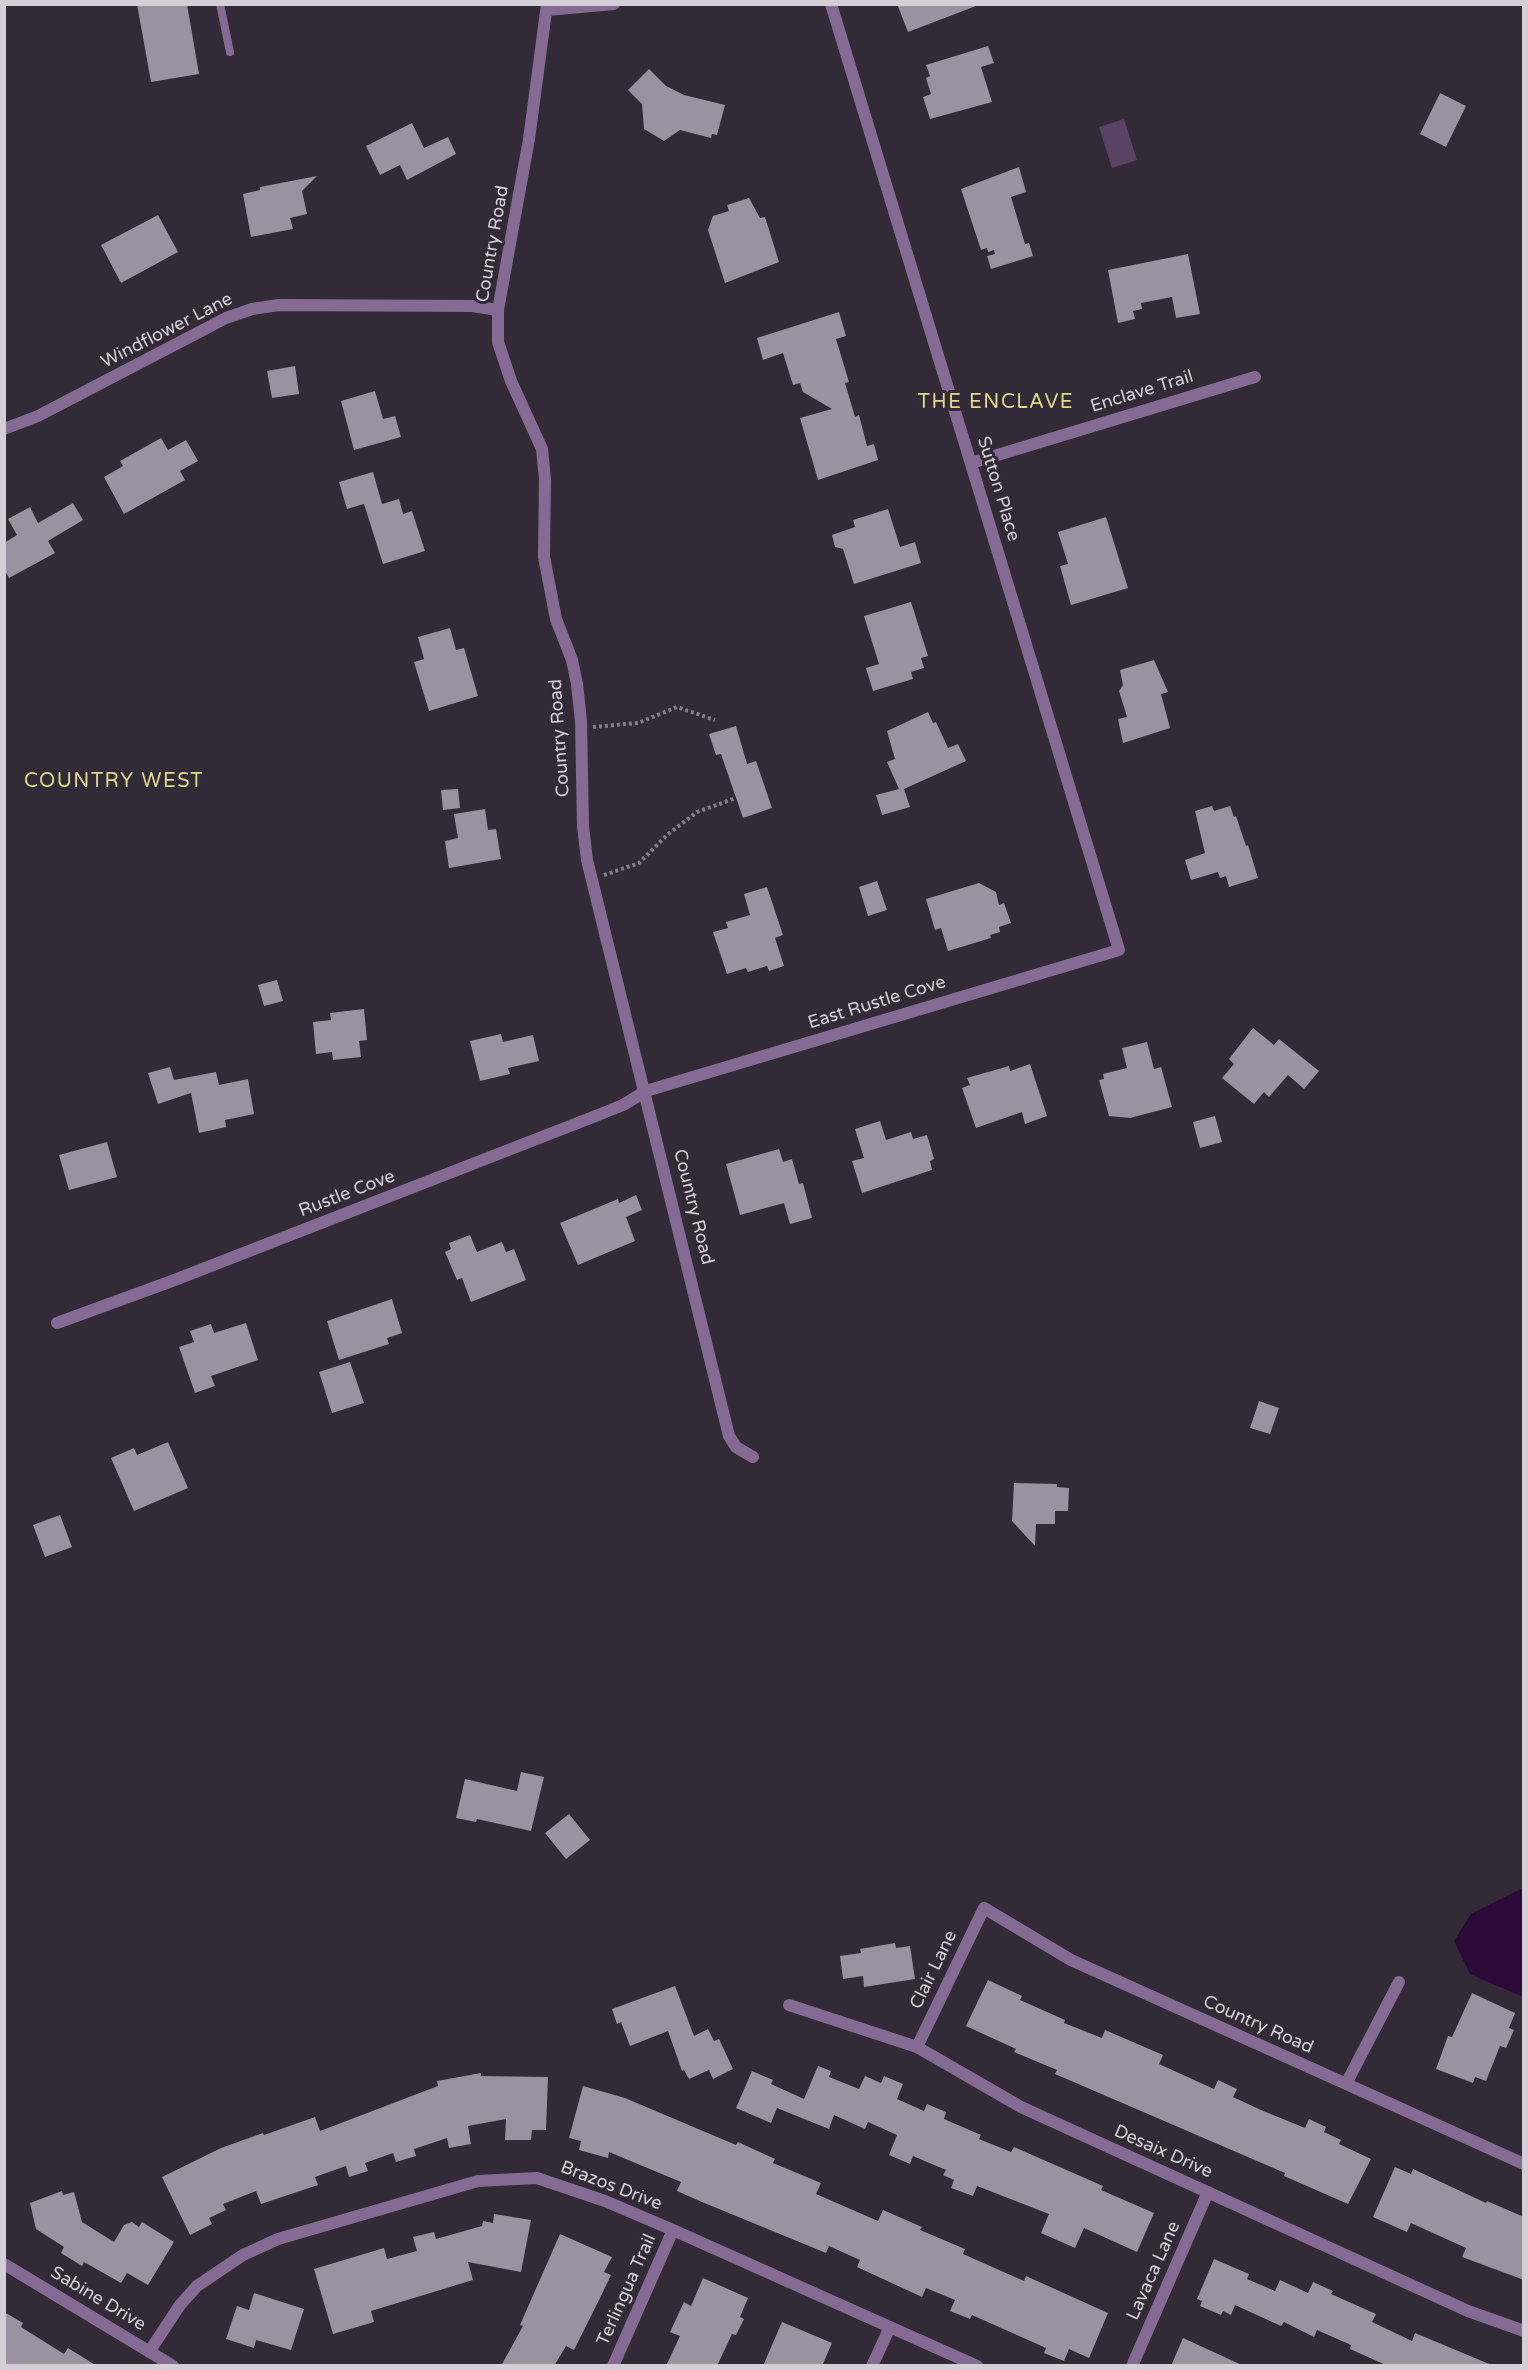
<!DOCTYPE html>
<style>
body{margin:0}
#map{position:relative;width:1528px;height:2370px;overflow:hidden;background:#322a36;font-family:"Varela Round",sans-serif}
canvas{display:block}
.frame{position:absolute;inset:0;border:6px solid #d4cfd7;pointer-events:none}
</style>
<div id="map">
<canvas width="1528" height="2370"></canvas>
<div class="frame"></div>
</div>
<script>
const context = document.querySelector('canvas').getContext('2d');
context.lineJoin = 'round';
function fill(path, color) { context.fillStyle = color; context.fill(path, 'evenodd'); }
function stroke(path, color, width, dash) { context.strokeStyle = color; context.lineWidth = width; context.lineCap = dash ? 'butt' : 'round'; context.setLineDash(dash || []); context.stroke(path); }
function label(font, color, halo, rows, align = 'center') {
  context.font = font + ' "Varela Round",sans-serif'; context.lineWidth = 6; context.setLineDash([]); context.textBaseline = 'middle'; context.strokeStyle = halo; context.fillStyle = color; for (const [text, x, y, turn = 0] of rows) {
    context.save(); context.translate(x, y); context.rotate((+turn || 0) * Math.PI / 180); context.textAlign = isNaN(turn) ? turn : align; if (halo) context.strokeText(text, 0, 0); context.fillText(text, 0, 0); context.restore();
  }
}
const green = new Path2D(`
 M1124,119l13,41 -25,8 -13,-41z`);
const water = new Path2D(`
 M1523,1888v109l-53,-23 -16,-33 17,-27z`);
const building = new Path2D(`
 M137,4h50l12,70 -48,8z
 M897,4h79v2l-68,26z
 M988,46l6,17 -13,4 11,35 -62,17 -7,-22 8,-3 -5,-16 4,-2 -4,-11z
 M649,69l17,17 18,9 41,10 -8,30 -5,-1 -1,4 -31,-8 -16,11 -20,-12 -2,-25 -14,-14z
 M1440,93l26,13 -20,41 -26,-13z
 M412,123l12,25 24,-11 8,17 -49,26 -7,-15 -20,10 -14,-29z
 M1019,167l7,25 -15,5 14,47 4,-1 4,13 -42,13 -4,-13 8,-2 -1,-4 -6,2 -1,-4 -6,2 -20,-61z
 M317,176l-15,15 5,23 -17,4 3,11 -42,8 -8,-43 17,-4v-3z
 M749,198l11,20 5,-1 14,45 -54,21 -17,-53 5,-14 16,-5 -2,-6z
 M158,215l20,37 -57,31 -20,-38z
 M1188,254l12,60 -24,4 -4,-21 -31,6 1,6 -9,2 2,8 -17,4 -10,-53z
 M839,312l7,24 -10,3 13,43 -4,1 10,34 4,-2 8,31 7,-2 4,16 -60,20 -18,-62 32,-9 -29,-17 -3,-9 -7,2 -10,-32 -20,7 -6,-22z
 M295,366l4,28 -27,4 -5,-27z
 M375,391l8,28 12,-3 6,21 -47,13 -13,-49z
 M161,438l7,12 18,-10 12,21 -18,10 5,9 -61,34 -20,-37 19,-11 -3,-5z
 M373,472l9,32 17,-5 4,15 9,-3 13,40 -42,13 -19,-60 -17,5 -8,-27z
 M73,503l10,17 -35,21 7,12 -46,25 -5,-9v-26l13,-8 -9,-16 22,-12 8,16z
 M888,509l12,38 15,-5 6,21 -67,21 -11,-35 -8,-2 -3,-12 23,-8 -2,-7z
 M1106,517l22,71 -57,17 -11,-39 8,-2 -10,-32z
 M911,602l17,54 -7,2 3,10 -13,4 2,7 -40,12 -7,-23 13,-4 -15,-48z
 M450,628l6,22 8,-2 14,48 -49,15 -15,-49 10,-3 -6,-22z
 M1154,660l14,32 -7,2 9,34 -47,15 -5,-24 9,-2 -8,-26 4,-6 -3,-15z
 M928,712l5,11 3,-1 12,26 10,-4 8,17 -62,28 6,18 -28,8 -6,-20 23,-6 -12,-27 8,-3 -8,-28z
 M736,726l11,38 9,-3 16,47 -29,10 -22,-64 -5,1 -7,-21z
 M458,789l2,19 -17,2 -2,-20z
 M1212,806l2,5 16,-5 4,11 2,-1 10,30 2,-1 10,33 -29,9 -3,-11 -6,2 -2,-6 -27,8 -6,-20 20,-7 -10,-42z
 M485,809l3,21 8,-1 5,30 -52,9 -4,-27 13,-3 -4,-24z
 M877,881l10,29 -19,6 -9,-29z
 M979,883l17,9 3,13 5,-2 7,20 -12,4 1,5 -10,3 1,3 -43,13 -7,-23 -6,2 -9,-31z
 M767,887l16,48 -8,3 9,28 -15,5 -2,-5 -19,6 -2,-4 -19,6 -14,-42 15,-4 -2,-6 24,-7 -6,-21z
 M277,980l6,21 -19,5 -6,-21z
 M364,1009l3,31 -8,1 2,16 -28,3 -1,-8 -16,2 -3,-32 18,-2 -1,-7z
 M1253,1028l21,17 5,-6 40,32 -15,18 -16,-14 -19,22 -5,-5 -10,12 -32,-26 12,-14 -5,-5z
 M501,1034l2,8 30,-7 6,26 -31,7 2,6 -30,7 -10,-40z
 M1147,1042l7,27 7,-2 11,40 -42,11 -21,-2 -10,-36 5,-1 -1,-5 24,-6 -5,-20z
 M1030,1064l17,52 -22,8 -3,-12 -46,16 -14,-40 8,-3 -3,-7 42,-12 1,5z
 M170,1067l4,13 42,-8 3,13 29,-6 6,35 -29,6 1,7 -27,6 -8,-40 -33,11 -10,-31z
 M1215,1116l7,26 -22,6 -7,-26z
 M880,1121l6,19 25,-8 2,7 14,-4 7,24 -4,2 2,9 -70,23 -10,-32 12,-3 -9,-29z
 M107,1142l10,35 -48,13 -10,-35z
 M779,1149l4,13 9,-3 7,25 4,-1 9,35 -22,6 -6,-21 -44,12 -14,-51z
 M636,1195l6,15 -16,7 9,24 -57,24 -18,-42 58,-24 1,4z
 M470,1235l7,17 25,-10 4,10 8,-3 12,31 -55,22 -9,-24 -5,2 -12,-28 6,-3 -2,-6z
 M392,1299l10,34 -15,5 2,6 -50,16 -12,-39z
 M246,1323l12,37 -47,16 4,10 -20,7 -16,-46 15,-5 -4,-11 21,-7 3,9z
 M350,1362l14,41 -32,10 -13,-41z
 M1259,1401l20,7 -9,26 -20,-6z
 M168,1442l20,46 -54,23 -23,-53 23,-10 3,7z
 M1014,1483l43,1v3l12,1 -1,23h-13v13h-19l-1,22 -23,-25z
 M60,1515l12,32 -27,10 -12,-32z
 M521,1772l23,5 -13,54 -54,-12 -1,3 -20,-4 9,-39 52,12z
 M569,1814l21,26 -24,19 -21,-26z
 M895,1943l1,5 14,-2 5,33 -51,8 -1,-11 -20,3 -3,-23 21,-3 -1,-4z
 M988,1980l34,16 -2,4 45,20 -1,3 38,15 3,-8 58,25 -4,9 55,25 4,-9 19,9 -4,8 28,13 44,18 4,-9 17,8 -2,5 17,8 -2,4 32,15 -23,45 -64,-28 1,-3 -230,-99 2,-4 -43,-18 2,-3 -50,-23z
 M675,1986l19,50 14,-7 6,12 5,-2 14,30 -20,10 -4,-9 -20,9 -5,-9 -2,1 -14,-40 -38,15 -9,-24 -4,2 -5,-15z
 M1472,1993l43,20 -6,15 5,2 -8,18 -6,-2 -14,35 -11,-4 -2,6 -37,-14 12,-33 4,1z
 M818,2066l13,5 -2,6 30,12 6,-13 16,7 3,-7 19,8 -6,15 27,12 3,-7 19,8 -2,7 37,16 -2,4 32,13 3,-5 89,39 -2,4 53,23 -17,39 -53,-24 -9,20 -34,-15 8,-19 -72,-28 -4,10 -22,-8 3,-8 -11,-5 3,-5 -33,-14 -3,8 -21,-9 8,-20 -29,-13 -3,7 -31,-14 -5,14 -52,-21 -6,15 -35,-15 16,-37 21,9 -2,4 33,15z
 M481,2073v3l67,1 -2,53h-14l-1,10h-26l1,-21 -38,7 3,18 -22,4 -2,-10 -33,11 2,7 -20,6 -3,-9 -28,10 3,8 -19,6 -3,-11 -31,11 3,8 -57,19 -5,-13 -33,13 3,6 -17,8 3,6 -22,11 -28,-58 59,-29 42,-15 1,2 51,-18 5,14 118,-45 -1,-5z
 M583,2086l42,12 111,47 2,-3 37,17 -2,4 48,20 -5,11 62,27 5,-11 39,17 -2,3 45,19 -2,5 61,27 2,-5 82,37 -19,45 -20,-9 -5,12 -20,-8 2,-5 -74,-33 -2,4 -20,-8 5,-11 -29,-12 -4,9 -65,-30 3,-7 -31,-14 -3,7 -124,-51 -25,-11 4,-9 -72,-30 -1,6 -29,-8 2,-9 -12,-3z
 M1395,2167l16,7 2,-5 73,34 1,-2 37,16v63l-62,-23 4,-9 -55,-25 -4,9 -34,-15z
 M62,2191l1,4 11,-3 8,30 32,20 10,-17 8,-3 7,5 3,-5 32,20 -26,43 -21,-12 -6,10 -37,-21 -2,4 -21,-13 3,-6 -28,-18 -6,-26z
 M494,2214l37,6 -10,52 -53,-10 5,18 -102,31 3,11 -41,12 -19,-65 70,-21 3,11 30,-8 -4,-14 21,-5 2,7 46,-13 1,-5 10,2z
 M560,2234l52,23 -8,15 7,3 -11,23 -26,52 -8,-4 -12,20h-53l22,-40 -3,-1z
 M1214,2259l35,15 -2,5 28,12 5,-11 28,13 5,-11 20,9 -2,3 45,20 -4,8 40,19 3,-8 79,33h-106l-38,-17 1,-4 -34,-15 -3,7 -30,-15 -3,4 -46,-21 -4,10 -8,-4 -2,4 -21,-9 2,-5 -5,-2z
 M703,2278l45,20 -8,19 4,2 -8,16 -4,-1 -15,32h-51l14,-30 -10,-4 14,-30 7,4z
 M254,2293l50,16 -13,41 -35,-10 -2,8 -28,-9 11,-33 12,4z
 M4,2312l19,11 -2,4 43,27 4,-6 29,18h-93z
 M782,2322l50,21 -10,23h-59z
 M1183,2338l61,28h-73z`);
const path = new Path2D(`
 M593,727l45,-4 39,-16 38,13
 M604,875l35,-12 28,-28 30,-23 39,-14`);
const service = new Path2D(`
 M220,4l10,48`);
const minor = new Path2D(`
 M547,4l-18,135 -31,171v32l13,39 31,68 3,30 -1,78 12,62 16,41 5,24 4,37 2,105 4,34 142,576 7,11 17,10
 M547,10l67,-6
 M4,429l34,-13 188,-98 26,-9 27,-4 193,1 26,4
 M971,463l284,-86
 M57,1323l115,-42 416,-162 35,-14 23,-14 473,-141 -288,-946
 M789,2005l128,42 104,60 447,204 56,20
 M917,2047l67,-139 87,52 453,204
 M1346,2084l53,-102
 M4,2264l169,102
 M149,2352l31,-47 17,-19 46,-31 35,-16 200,-58 59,-3 68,23 68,29 304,136
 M613,2366l60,-136
 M872,2366l18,-39
 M1132,2366l76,-174`);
const streetNames = [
 ["Country Road",493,244,-80],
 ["Windflower Lane",167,331,-27],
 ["Enclave Trail",1142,392,-17],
 ["Sutton Place",998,489,73],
 ["Country Road",560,738,-94],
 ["East Rustle Cove",877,1003,-17],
 ["Rustle Cove",347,1194,-21],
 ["Country Road",693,1207,76],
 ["Clair Lane",934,1970,-64],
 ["Country Road",1258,2025,24],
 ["Desaix Drive",1163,2152,24],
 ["Brazos Drive",611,2186,21],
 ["Lavaca Lane",1154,2271,-66],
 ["Terlingua Trail",627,2290,-66],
 ["Sabine Drive",98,2299,31]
];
const neighbourhoodNames = [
 ["THE ENCLAVE",996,403],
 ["COUNTRY WEST",114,782]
];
fill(green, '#5a4265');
fill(water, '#2b0939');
fill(building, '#9b91a0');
stroke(path, '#857e88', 4, [3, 3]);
stroke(service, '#856b93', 8);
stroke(minor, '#856b93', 12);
label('18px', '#d4cfd7', '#322a36', streetNames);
context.letterSpacing = '1.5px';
label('20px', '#e1da8c', '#322a36', neighbourhoodNames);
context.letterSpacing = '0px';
</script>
